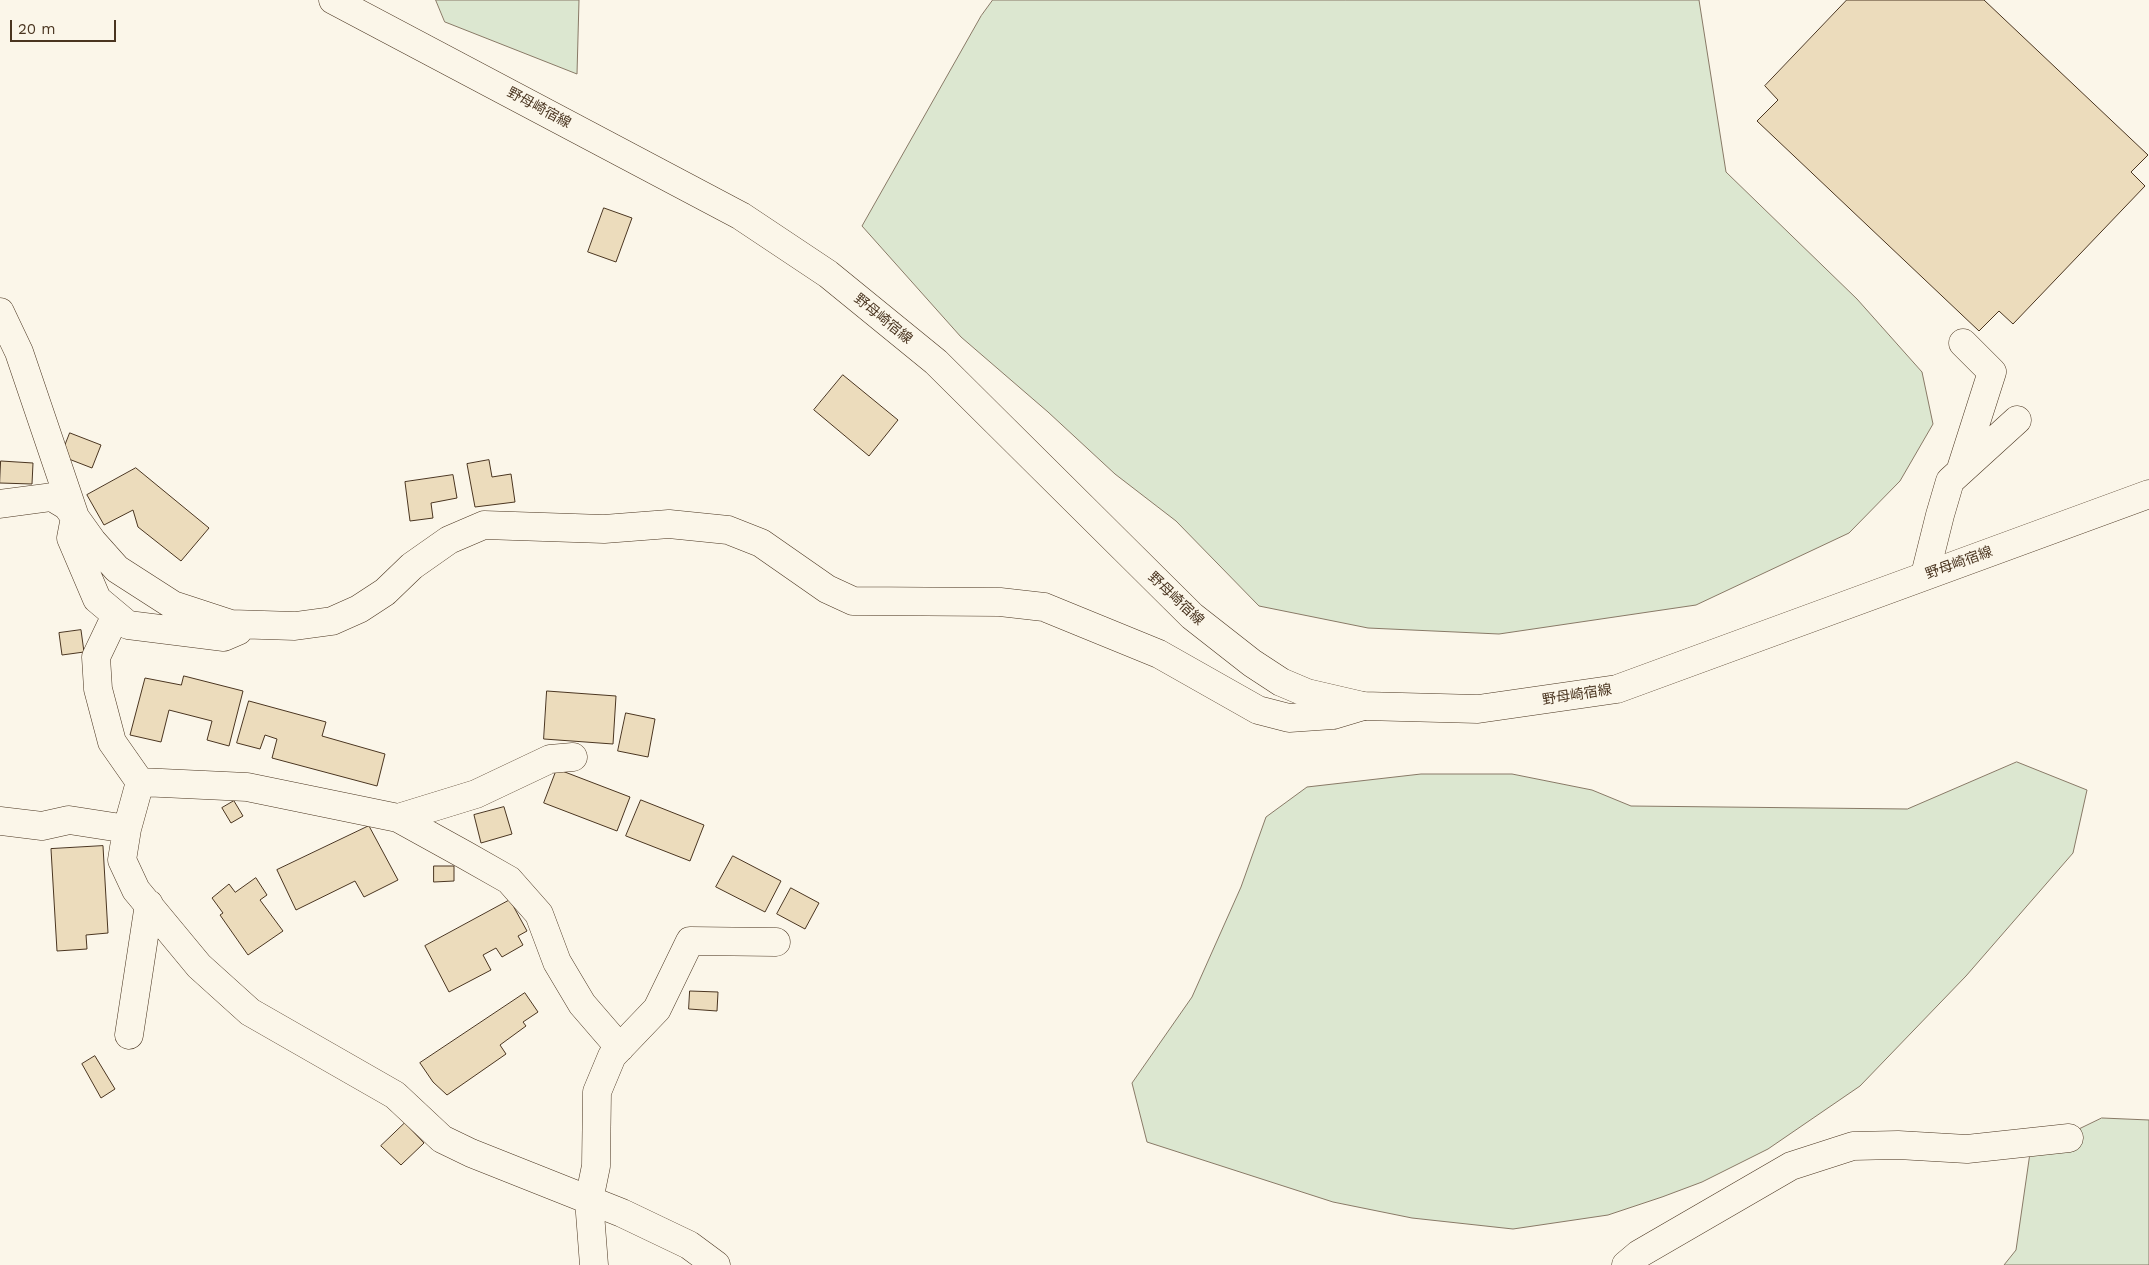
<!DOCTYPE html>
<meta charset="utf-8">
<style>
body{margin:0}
#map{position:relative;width:2149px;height:1265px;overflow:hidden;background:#fbf6e9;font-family:"Work Sans",sans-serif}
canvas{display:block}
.scale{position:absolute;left:10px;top:20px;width:106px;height:22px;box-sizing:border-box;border:2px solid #4a3520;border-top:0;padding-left:6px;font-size:15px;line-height:18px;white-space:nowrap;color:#4a3520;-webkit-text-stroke:4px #fbf6e9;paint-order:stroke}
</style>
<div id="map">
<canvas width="2149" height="1265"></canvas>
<div class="scale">20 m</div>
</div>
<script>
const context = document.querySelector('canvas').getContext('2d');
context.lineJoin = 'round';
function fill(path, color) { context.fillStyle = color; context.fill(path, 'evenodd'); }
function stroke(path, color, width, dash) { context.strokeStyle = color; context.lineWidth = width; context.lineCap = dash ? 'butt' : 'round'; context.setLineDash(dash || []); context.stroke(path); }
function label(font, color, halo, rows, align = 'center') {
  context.font = font + ' "Work Sans","Noto Sans JP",sans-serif'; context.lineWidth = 4; context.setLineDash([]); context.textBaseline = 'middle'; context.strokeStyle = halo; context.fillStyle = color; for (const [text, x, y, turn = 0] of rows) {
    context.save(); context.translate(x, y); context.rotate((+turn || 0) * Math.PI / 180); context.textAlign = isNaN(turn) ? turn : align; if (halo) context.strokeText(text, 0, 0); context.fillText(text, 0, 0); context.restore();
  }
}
const green = new Path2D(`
 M436,0h143l-2,74 -132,-52z
 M993,0h706l27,172 131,127 65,73 11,52 -33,57 -51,52 -153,72 -197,29 -131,-6 -109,-22 -83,-85 -61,-47 -67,-62 -87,-75 -99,-111 119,-210z
 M2017,762l70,28 -14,63 -107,123 -106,110 -92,63 -66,33 -40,15 -54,18 -95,14 -101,-11 -79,-16 -186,-60 -15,-59 60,-86 49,-110 25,-70 41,-30 114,-13h91l80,16 39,16 276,3z
 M2102,1118l47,2v145h-145l12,-15 14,-97z`);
const building = new Path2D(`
 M1847,0h137l164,155 -17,17 14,14 -132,138 -14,-13 -20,20 -222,-210 21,-21 -13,-14z
 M604,208l28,10 -16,44 -28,-10z
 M843,375l55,45 -29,36 -55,-46z
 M70,433l31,12 -9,23 -31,-12z
 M489,460l3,17 19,-3 4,28 -40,5 -8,-43z
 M1,461l32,2 -1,21 -32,-1z
 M136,468l73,60 -28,33 -43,-34 -5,-17 -29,15 -17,-30z
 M453,475l4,23 -26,5 2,15 -23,3 -5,-39z
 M81,630l3,22 -22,3 -3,-22z
 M184,676l59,15 -14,55 -22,-6 5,-19 -43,-11 -8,32 -31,-7 15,-57 36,7z
 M547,691l69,5 -3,48 -69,-5z
 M249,701l77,21 -4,14 63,18 -8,32 -105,-28 5,-19 -12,-4 -5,14 -23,-6z
 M626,713l29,6 -7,38 -30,-6z
 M557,769l73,28 -13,34 -73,-28z
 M641,800l63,25 -14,36 -64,-25z
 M234,801l9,15 -12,7 -9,-15z
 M504,807l8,27 -31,9 -7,-28z
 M369,826l29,54 -34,17 -9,-16 -59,29 -19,-40z
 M103,846l5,87 -22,2 1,14 -30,2 -6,-102z
 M733,856l48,25 -16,31 -49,-25z
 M434,866h20v15l-20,1z
 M256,878l11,17 -7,5 23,31 -35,24 -28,-40 3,-2 -11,-15 17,-14 6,8z
 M791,888l28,15 -14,26 -28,-15z
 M510,900l17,31 -9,5 5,9 -21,12 -6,-9 -13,7 8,15 -42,22 -24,-46z
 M690,991l28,1 -1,19 -28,-2z
 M525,993l13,19 -15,10 3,4 -26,19 6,9 -59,41 -14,-13 -13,-19z
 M95,1056l20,33 -14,9 -19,-34z
 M405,1123l19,20 -23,22 -20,-19z`);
const minor = new Path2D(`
 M0,312l19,40 56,165 -4,21 26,61 31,26 96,12 14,-6
 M1961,469l31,-97 -29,-29
 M0,504l52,-7 15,9 25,35 25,28 56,36 58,19 64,2 37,-5 27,-12 26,-17 27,-26 37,-26 35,-15 120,4 65,-5 59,6 33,13 66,46 26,12 147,1 44,5 115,47 99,56 31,8 44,-3 30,-9
 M1925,575l15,-60 10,-34 67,-61
 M116,615l-20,42 2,32 14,53 28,40 -13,47 -5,31 14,30 63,76 51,46 145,83 47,44 29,14 151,60 67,32 27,20
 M140,782l107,5 151,31 67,37 44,25 30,34 18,48 25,42 38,44
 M398,818l78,-24 74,-35 23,-2
 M0,821l42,5 27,-6 58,9
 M129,1035l20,-131
 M594,1265l-5,-65 7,-34 1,-74 15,-36 45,-47 33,-68 86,1
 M1626,1265l13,-11 152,-88 62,-20 45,-1 69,4 102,-11`);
const primary = new Path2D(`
 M333,0l408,216 87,58 108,88 256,254 60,47 29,19 26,11 56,13 115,3 139,-20 532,-195`);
const streetNames = [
 ["野母崎宿線",539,108,28],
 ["野母崎宿線",883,319,39],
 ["野母崎宿線",1959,563,-20],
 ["野母崎宿線",1176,599,43],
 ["野母崎宿線",1577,695,-9]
];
fill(green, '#dce7d0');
stroke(green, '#887966', 1);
fill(building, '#ecdcbc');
stroke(building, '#4a3520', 1);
stroke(minor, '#4a3520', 29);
stroke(primary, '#4a3520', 29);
stroke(minor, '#fbf6e9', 28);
stroke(primary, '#fbf6e9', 28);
label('14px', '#4a3520', '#fbf6e9', streetNames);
</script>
